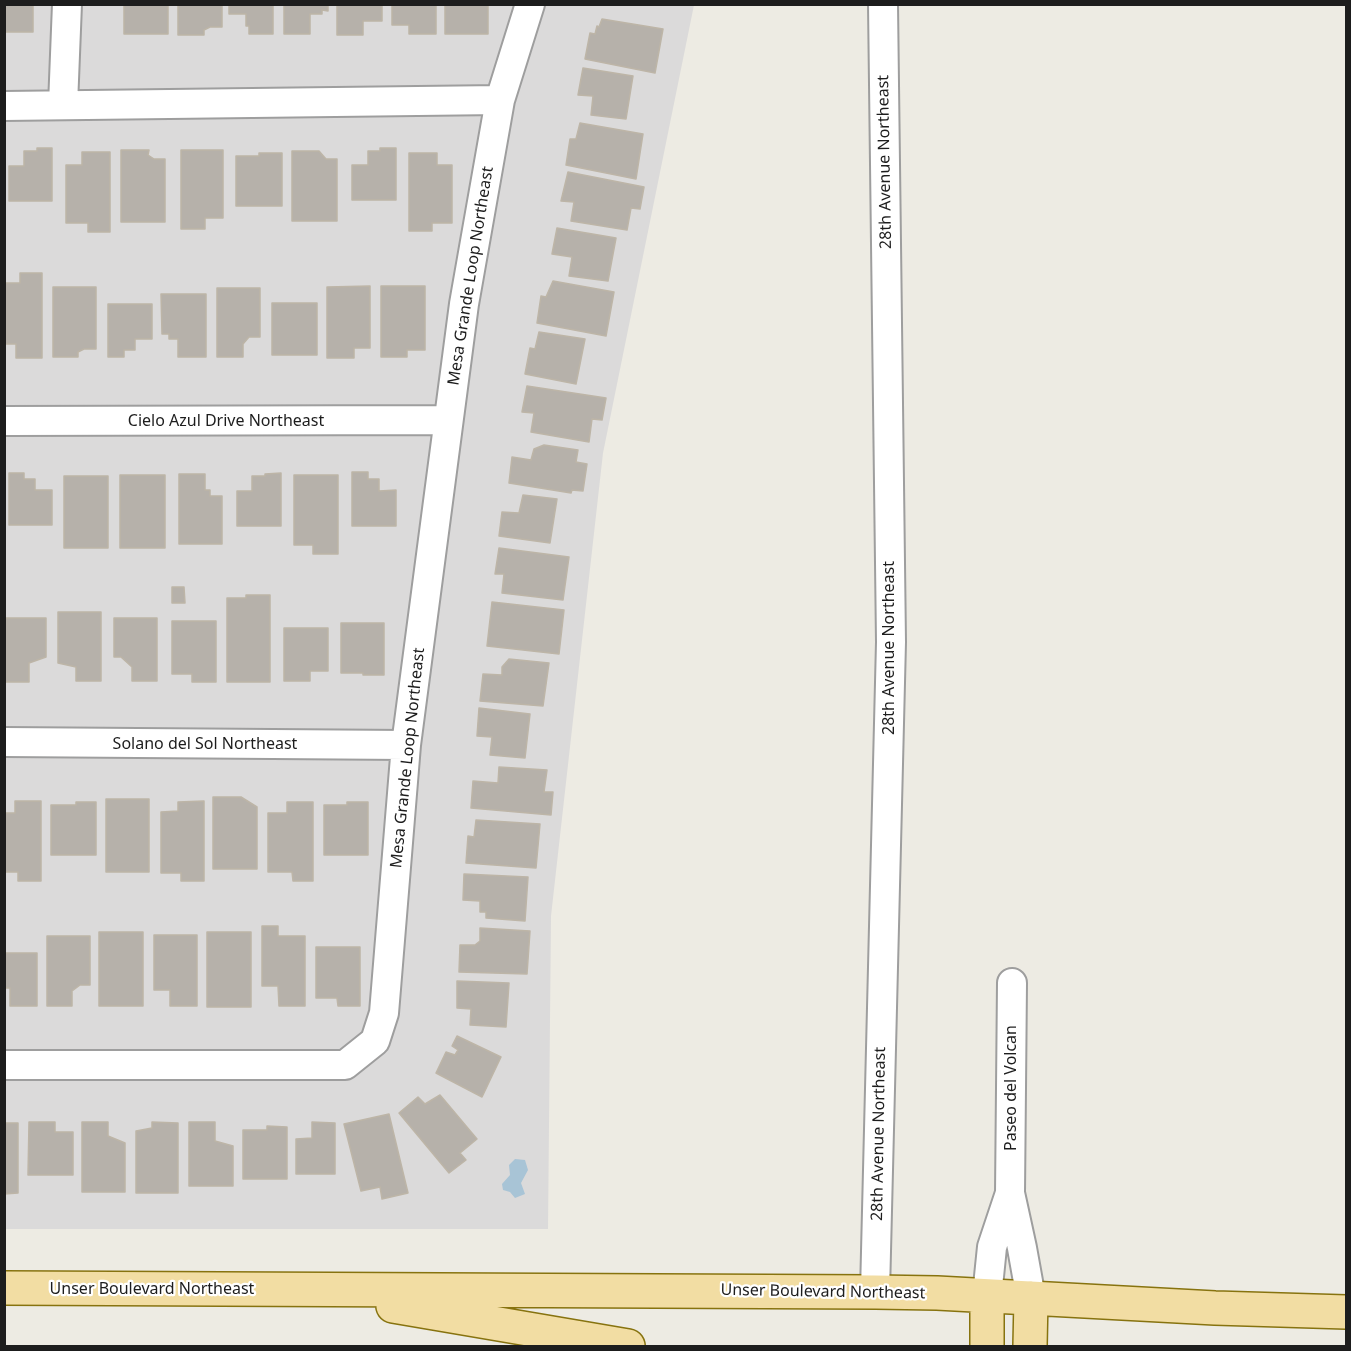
<!DOCTYPE html>
<style>
body{margin:0}
#map{position:relative;width:1351px;height:1351px;overflow:hidden;background:#edebe3;font-family:"Noto Sans",sans-serif}
canvas{display:block}
.frame{position:absolute;inset:0;border:6px solid #1d1d1d;pointer-events:none}
</style>
<div id="map">
<canvas width="1351" height="1351"></canvas>
<div class="frame"></div>
</div>
<script>
const context = document.querySelector('canvas').getContext('2d');
context.lineJoin = 'round';
function fill(path, color) { context.fillStyle = color; context.fill(path, 'evenodd'); }
function stroke(path, color, width, dash) { context.strokeStyle = color; context.lineWidth = width; context.lineCap = dash ? 'butt' : 'round'; context.setLineDash(dash || []); context.stroke(path); }
function label(font, color, halo, rows, align = 'center') {
  context.font = font + ' "Noto Sans",sans-serif'; context.lineWidth = 4.5; context.setLineDash([]); context.textBaseline = 'middle'; context.strokeStyle = halo; context.fillStyle = color; for (const [text, x, y, turn = 0] of rows) {
    context.save(); context.translate(x, y); context.rotate((+turn || 0) * Math.PI / 180); context.textAlign = isNaN(turn) ? turn : align; if (halo) context.strokeText(text, 0, 0); context.fillText(text, 0, 0); context.restore();
  }
}
const residential = new Path2D(`
 M5,5h689l-91,448 -52,463 -3,313h-543z`);
const water = new Path2D(`
 M515,1159l10,1 3,10 -7,13 4,11 -10,4 -5,-6 -7,-2 -1,-6 8,-9 -1,-10z`);
const building = new Path2D(`
 M4,4h29v28h-29z
 M124,4h44v30h-44z
 M178,4h44v23h-12l-6,3v5h-26z
 M229,4h44v30h-24v-8h-3v-12h-17z
 M284,4h44v7l-6,-1v4h-12v20h-26z
 M337,4h45v17h-19v14h-26z
 M392,4h44v30h-27v-9h-17z
 M445,4h43v30h-43z
 M602,19l61,10 -8,44 -70,-14 5,-26 5,1 2,-8 2,1z
 M583,68l50,8 -7,43 -35,-4 2,-19 -15,-1z
 M580,123l63,11 -7,45 -70,-14 4,-26h6z
 M37,148h15v53h-43v-35h15v-15h13z
 M380,148h16v52h-44v-35h16v-14h12z
 M121,150h28l-1,5 6,4h11v63h-44z
 M181,150h42v68h-18v11h-24z
 M292,151h27l7,8h11v62h-45z
 M82,152h28v80h-22v-9h-22v-58h16z
 M259,153h23v53h-46v-50h23z
 M409,153h28v12h15v58h-20v8h-23z
 M568,172l76,15 -4,22 -9,-1 -4,22 -56,-9 3,-19 -13,-1z
 M557,228l59,10 -8,43 -39,-5 3,-19 -20,-3z
 M20,273h22v85h-26v-14h-12v-61h16z
 M553,281l61,11 -8,44 -69,-13 4,-27 5,1z
 M370,286v62h-16v10h-27v-71z
 M381,286h44v64h-18v7h-26z
 M53,287h43v62h-12l-6,3v5h-25z
 M217,288h43v49h-11l-6,7v13h-26z
 M161,294h45v63h-28v-18h-9v-5h-7z
 M272,303h45v52h-45z
 M108,304h44v35h-17v11h-11v7h-16z
 M539,332l46,7 -9,45 -51,-10 5,-26 5,1z
 M527,386l79,12 -4,22 -10,-1 -3,23 -58,-10 3,-19 -12,-1z
 M544,445l34,5 -2,12 11,2 -4,27 -11,-1 -1,3 -62,-10 3,-26 19,3 3,-11z
 M352,472h16v7h11v12l17,-1v36h-44z
 M9,473h15v6h11v11h17v35h-43z
 M281,473v53h-44v-35h15v-15h13v-2z
 M179,474h26v16h5v6h12v48h-43z
 M120,475h45v73h-45z
 M294,475h44v79h-25v-9h-19z
 M64,476h44v72h-44z
 M523,495l34,4 -7,44 -51,-7 3,-24 17,1z
 M499,548l70,9 -6,43 -61,-7 2,-19h-9z
 M172,587h12l1,16h-13z
 M246,595h24v87h-43v-84h19z
 M492,602l72,8 -5,44 -72,-8z
 M58,612h43v69h-25v-14l-18,-4z
 M4,618h42v39l-17,6v19h-25z
 M114,618h43v63h-25v-14l-11,-10h-7z
 M172,621h44v61h-24v-8h-20z
 M341,623h43v52h-21v-2h-22z
 M284,628h44v43h-18v10h-26z
 M509,659l40,4 -6,43 -63,-5 3,-27 19,1v-8z
 M479,708l51,6 -5,44 -35,-3 2,-18 -15,-1z
 M499,767l48,3 -3,22h9l-2,23 -80,-7 2,-27 25,2z
 M213,797h28l16,10v62h-44z
 M106,799h43v73h-43z
 M15,801h26v80h-23v-9h-14v-59h11z
 M204,801v80h-23v-8h-20v-61l17,-1v-9z
 M76,802h20v53h-45v-50h25z
 M287,802h26v79h-20l-1,-9h-24v-59h19z
 M347,802h21v53h-44v-50h23z
 M476,820l64,4 -4,44 -70,-5 2,-27 6,1z
 M464,874l64,3 -3,44 -39,-3v-6h-6v-11l-17,-1z
 M262,926h16v10h27v70h-26l-1,-20h-16z
 M480,928l50,3 -3,43 -68,-2 1,-27h15l5,-4z
 M99,932h44v74h-44z
 M207,932h44v75h-44z
 M154,935h43v71h-27v-16h-16z
 M47,936h43v49h-10l-8,6v15h-25z
 M316,947h44v59h-22l-1,-8h-21z
 M4,953h33v53h-27v-18h-6z
 M457,981l52,2 -3,44 -36,-2 1,-16 -14,-1z
 M457,1036l44,21 -19,40 -46,-24 10,-21 9,3 3,-5 -6,-4z
 M440,1095l37,44 -17,14 6,7 -17,13 -50,-60 19,-16 7,7z
 M389,1114l19,79 -26,6 -2,-12 -19,4 -17,-67z
 M29,1122h26v10h18v43h-45z
 M82,1122h26v14l17,7v49h-43z
 M152,1122l26,1v70h-42v-62l16,-3z
 M189,1122h26v19l18,5v40h-44z
 M312,1122l23,1v51h-39v-35l16,-1z
 M4,1123h14v70l-14,1z
 M267,1126l20,1v52h-44v-49h24z`);
const minor = new Path2D(`
 M63,105l4,-101
 M4,106l496,-6
 M4,421l444,-1
 M4,742l402,3
 M1012,983l-2,210 12,55 9,50
 M4,1065h341l30,-24 9,-28 22,-268 58,-441 36,-204 30,-96
 M875,1292l16,-650 -8,-638
 M987,1296l5,-49 18,-54`);
const major = new Path2D(`
 M4,1288l871,4 62,1 278,15 131,4
 M393,1306l235,40
 M987,1346v-50
 M1030,1346l1,-48`);
const streetNames = [
 ["28th Avenue Northeast",885,162,-91],
 ["Mesa Grande Loop Northeast",471,276,-81],
 ["Cielo Azul Drive Northeast",226,421],
 ["28th Avenue Northeast",889,648,-90],
 ["Solano del Sol Northeast",205,744],
 ["Mesa Grande Loop Northeast",408,758,-84],
 ["Paseo del Volcan",1011,1088,-90],
 ["28th Avenue Northeast",879,1134,-89],
 ["Unser Boulevard Northeast",152,1289],
 ["Unser Boulevard Northeast",823,1292,1]
];
fill(residential, '#dbdada');
fill(water, '#a8c4d6');
fill(building, '#b6b1aa');
stroke(building, '#bdb5a7', 1.5);
stroke(minor, '#9e9e9e', 32);
stroke(major, '#87730f', 36);
stroke(minor, '#fff', 28);
stroke(major, '#f2dda3', 33);
label('16px', '#1d1d1d', '#fff', streetNames);
</script>
